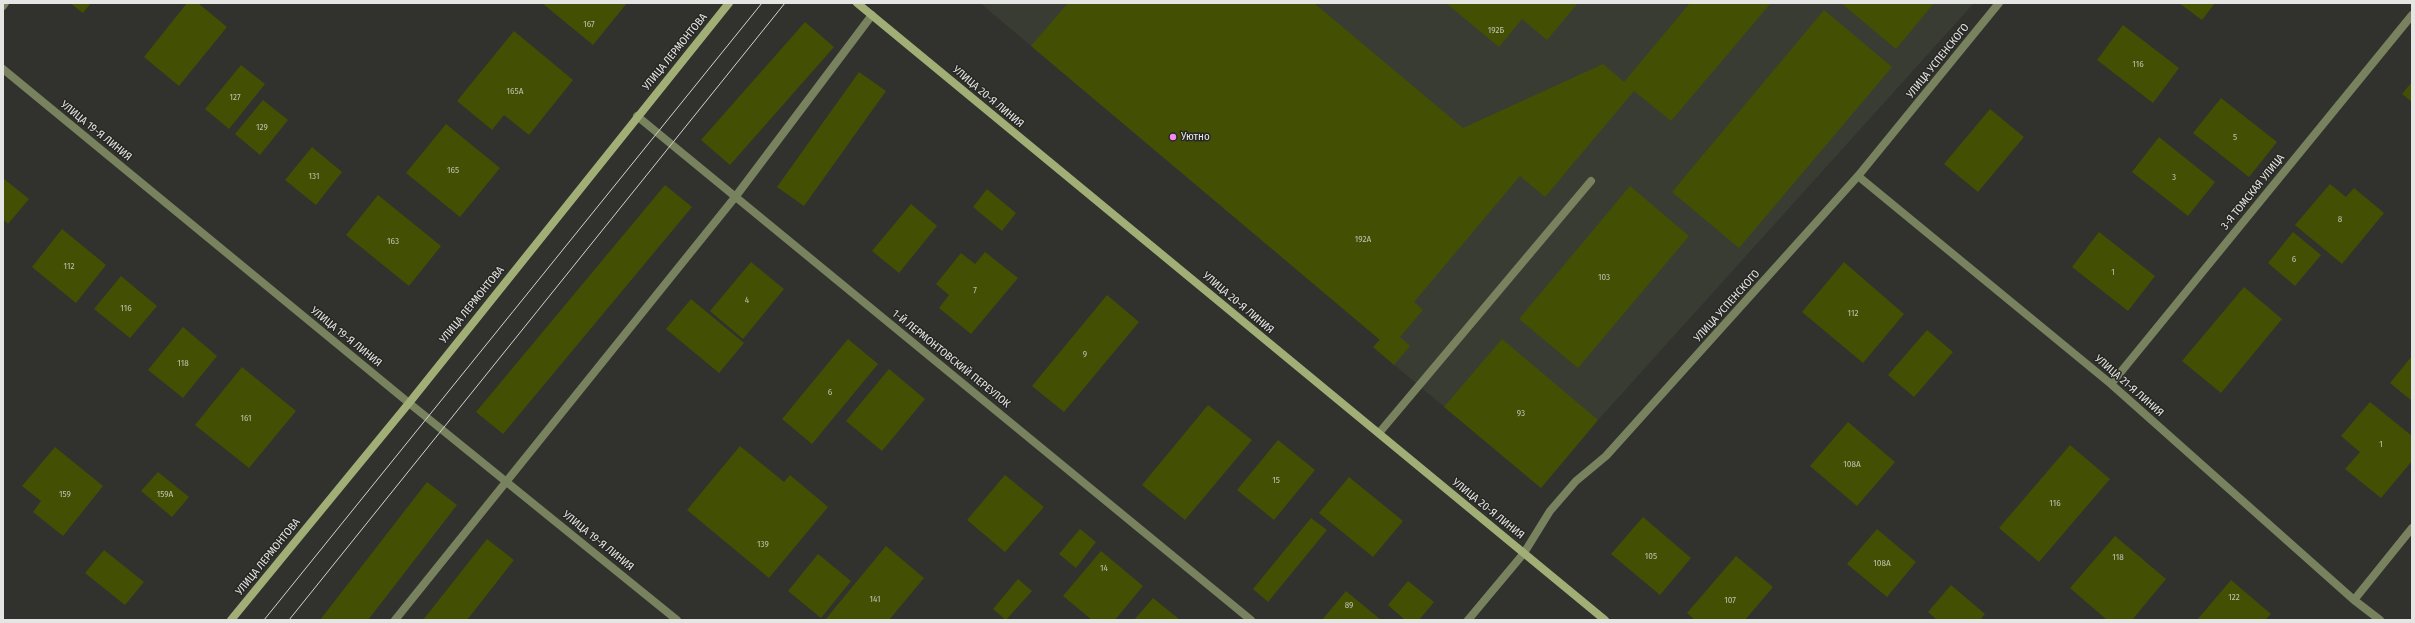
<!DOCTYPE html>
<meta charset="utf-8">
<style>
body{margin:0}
#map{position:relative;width:2415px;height:623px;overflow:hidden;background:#31322e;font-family:"Fira Sans Condensed",sans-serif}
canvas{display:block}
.frame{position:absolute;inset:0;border:4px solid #e5e6e4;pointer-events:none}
</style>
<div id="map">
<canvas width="2415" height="623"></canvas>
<div class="frame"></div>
</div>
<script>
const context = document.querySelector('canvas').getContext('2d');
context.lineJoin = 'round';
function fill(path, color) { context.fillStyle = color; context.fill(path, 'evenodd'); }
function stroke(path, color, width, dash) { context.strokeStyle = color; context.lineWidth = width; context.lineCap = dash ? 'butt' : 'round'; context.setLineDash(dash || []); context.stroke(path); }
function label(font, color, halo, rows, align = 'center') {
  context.font = font + ' "Fira Sans Condensed",sans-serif'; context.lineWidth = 3; context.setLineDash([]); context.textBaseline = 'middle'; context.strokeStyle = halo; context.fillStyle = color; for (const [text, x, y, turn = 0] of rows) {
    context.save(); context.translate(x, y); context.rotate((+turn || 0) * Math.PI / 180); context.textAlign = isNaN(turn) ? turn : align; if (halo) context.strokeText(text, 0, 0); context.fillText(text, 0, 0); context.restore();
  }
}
const built = new Path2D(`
 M980,3h994l-376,417 -57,68 -168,-141 7,-8z`);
const building = new Path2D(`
 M70,3h21l-8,10z
 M187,3h11l29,24 -48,59 -35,-29z
 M542,3h85l-34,42z
 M1068,3h246l149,125 140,-64 21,18 66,-79h81l-100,118 -37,-30 -89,106 -25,-21 -106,126 9,8 -23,27 10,9 -16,19 -21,-18 7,-7 -349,-294z
 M1446,3h132l-31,37 -25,-21 -23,28z
 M1841,3h93l-38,46z
 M2179,3h36l-13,17z
 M1824,10l68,57 -153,181 -67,-56z
 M805,22l29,25 -104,118 -29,-25z
 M2123,25l56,43 -26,35 -56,-43z
 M514,31l59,49 -44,55 -25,-20 -12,15 -35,-29z
 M241,65l24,19 -36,45 -24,-20z
 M859,72l27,19 -82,115 -27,-19z
 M2412,82v20l-10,-8z
 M2221,98l56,44 -28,35 -56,-44z
 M263,100l25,20 -28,35 -25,-21z
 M1990,109l34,28 -46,55 -34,-28z
 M446,124l54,44 -40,49 -54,-44z
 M2159,137l56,45 -27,34 -56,-44z
 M312,147l30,25 -26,33 -31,-25z
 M3,178l26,21 -21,25 -5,-5z
 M2330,184l16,13 8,-9 30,25 -42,51 -47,-39z
 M665,185l27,22 -189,227 -27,-22z
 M1630,186l59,50 -111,132 -59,-49z
 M987,189l29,24 -14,18 -29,-24z
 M378,195l63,51 -32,40 -63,-51z
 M911,204l26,22 -38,47 -27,-22z
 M62,229l44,36 -30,38 -44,-36z
 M2099,232l56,44 -27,35 -56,-44z
 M2293,232l28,23 -26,31 -27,-23z
 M985,252l33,26 -47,56 -32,-26 10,-13 -13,-11 25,-31 14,11z
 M751,262l33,27 -41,50 -33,-28z
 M1844,262l60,52 -41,49 -61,-51z
 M121,276l36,30 -27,32 -36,-29z
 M2244,287l38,32 -61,74 -39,-32z
 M1107,295l32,27 -75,90 -32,-26z
 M691,299l53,44 -25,30 -53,-44z
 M183,327l34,29 -34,42 -35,-28z
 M1927,330l26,22 -39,45 -26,-22z
 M848,339l30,25 -66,80 -30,-25z
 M1502,339l96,81 -57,68 -97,-81z
 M2412,356v45l-22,-18z
 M242,367l54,44 -47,57 -54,-43z
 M889,369l36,30 -43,52 -36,-30z
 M2370,402l42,34v25l-31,37 -36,-29 15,-17 -19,-16z
 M1208,405l44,35 -67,80 -43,-35z
 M1848,422l47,40 -38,44 -47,-40z
 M1278,440l37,30 -41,50 -37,-30z
 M2070,445l40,34 -71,83 -40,-34z
 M740,446l44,36 6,-7 38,32 -59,71 -82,-68z
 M55,447l48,39 -40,50 -30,-24 8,-11 -19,-15z
 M158,472l31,25 -17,20 -31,-26z
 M1005,475l39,32 -39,45 -38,-32z
 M1349,477l54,44 -30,36 -54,-44z
 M427,482l30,23 -89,115h-48z
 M1643,517l48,41 -31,37 -49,-41z
 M1311,518l16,12 -59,72 -15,-13z
 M1080,529l16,13 -20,26 -17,-14z
 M1877,529l39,33 -29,35 -40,-33z
 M2115,536l51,43 -34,41h-25l-37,-32z
 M487,539l27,21 -47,60h-44z
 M886,546l38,32 -35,42h-64z
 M104,550l40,32 -19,23 -40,-32z
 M1101,551l42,35 -28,34h-23l-29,-24z
 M818,554l33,27 -30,37 -33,-27z
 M1736,556l37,31 -28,33h-50l-8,-7z
 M1018,579l14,12 -26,29 -13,-11z
 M2231,580l40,34 -6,6h-68z
 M1408,581l26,21 -15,18h-14l-17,-15z
 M1951,585l34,29 -5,6h-43l-9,-8z
 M1346,591l35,29h-59z
 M1153,598l27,22h-46z`);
const lane = new Path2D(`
 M1379,433l212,-252
 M395,620l341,-424 136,-181`);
const street = new Path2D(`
 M3,6l2,-3
 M3,69l406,334 268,217
 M637,116l614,504
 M1858,176l253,208 243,216 26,20
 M2111,384l301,-369
 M2354,600l58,-72
 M1468,620l56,-67 26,-42 26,-30 30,-25 252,-280 141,-173`);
const secondary = new Path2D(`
 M857,3l748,617
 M231,620l178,-217 320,-400`);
const tram = new Path2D(`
 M264,620l498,-617
 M289,620l496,-617`);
const markers = [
 [1173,137,4,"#f589ef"]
];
const numberNames = [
 ["167",589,24],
 ["192Б",1496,30],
 ["116",2138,64],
 ["165А",515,91],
 ["127",235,97],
 ["129",262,127],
 ["5",2235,137],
 ["165",453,170],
 ["131",314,176],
 ["3",2174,177],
 ["8",2340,219],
 ["192А",1363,239],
 ["163",393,241],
 ["6",2294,259],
 ["112",69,266],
 ["1",2113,272],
 ["103",1604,277],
 ["7",975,290],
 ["4",747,300],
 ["116",126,308],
 ["112",1853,313],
 ["9",1085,354],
 ["118",183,363],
 ["6",830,392],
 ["93",1521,413],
 ["161",246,418],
 ["1",2381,444],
 ["108А",1852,464],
 ["15",1276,480],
 ["159",65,494],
 ["159А",165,494],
 ["116",2055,503],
 ["139",763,544],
 ["105",1651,556],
 ["118",2118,557],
 ["108А",1882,563],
 ["14",1104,568],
 ["122",2234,597],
 ["141",875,599],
 ["107",1730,600],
 ["89",1349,605]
];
const streetNames = [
 ["УЛИЦА ЛЕРМОНТОВА",675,52,-51],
 ["УЛИЦА УСПЕНСКОГО",1938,61,-51],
 ["УЛИЦА 20-Я ЛИНИЯ",988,97,40],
 ["УЛИЦА 19-Я ЛИНИЯ",96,131,39],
 ["3-Я ТОМСКАЯ УЛИЦА",2253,192,-51],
 ["УЛИЦА 20-Я ЛИНИЯ",1238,303,40],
 ["УЛИЦА ЛЕРМОНТОВА",472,305,-51],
 ["УЛИЦА УСПЕНСКОГО",1727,306,-48],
 ["УЛИЦА 19-Я ЛИНИЯ",346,337,39],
 ["1-Й ЛЕРМОНТОВСКИЙ ПЕРЕУЛОК",951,359,39],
 ["УЛИЦА 21-Я ЛИНИЯ",2129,386,41],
 ["УЛИЦА 20-Я ЛИНИЯ",1488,509,39],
 ["УЛИЦА 19-Я ЛИНИЯ",598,541,39],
 ["УЛИЦА ЛЕРМОНТОВА",268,557,-51]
];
const poiNames = [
 ["Уютно",1181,137]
];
fill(built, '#393c32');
fill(building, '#434f03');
stroke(lane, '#79825e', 8);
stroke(street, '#79825e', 8);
stroke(secondary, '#a1af76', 8);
stroke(tram, '#d2d3d1', 1);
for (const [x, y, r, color] of markers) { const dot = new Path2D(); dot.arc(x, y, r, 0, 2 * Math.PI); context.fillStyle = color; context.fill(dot); stroke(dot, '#272824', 1.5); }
label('9px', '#bcc0ac', null, numberNames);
label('11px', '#e5e6e4', '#272824', streetNames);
label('11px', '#e5e6e4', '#272824', poiNames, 'left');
</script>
